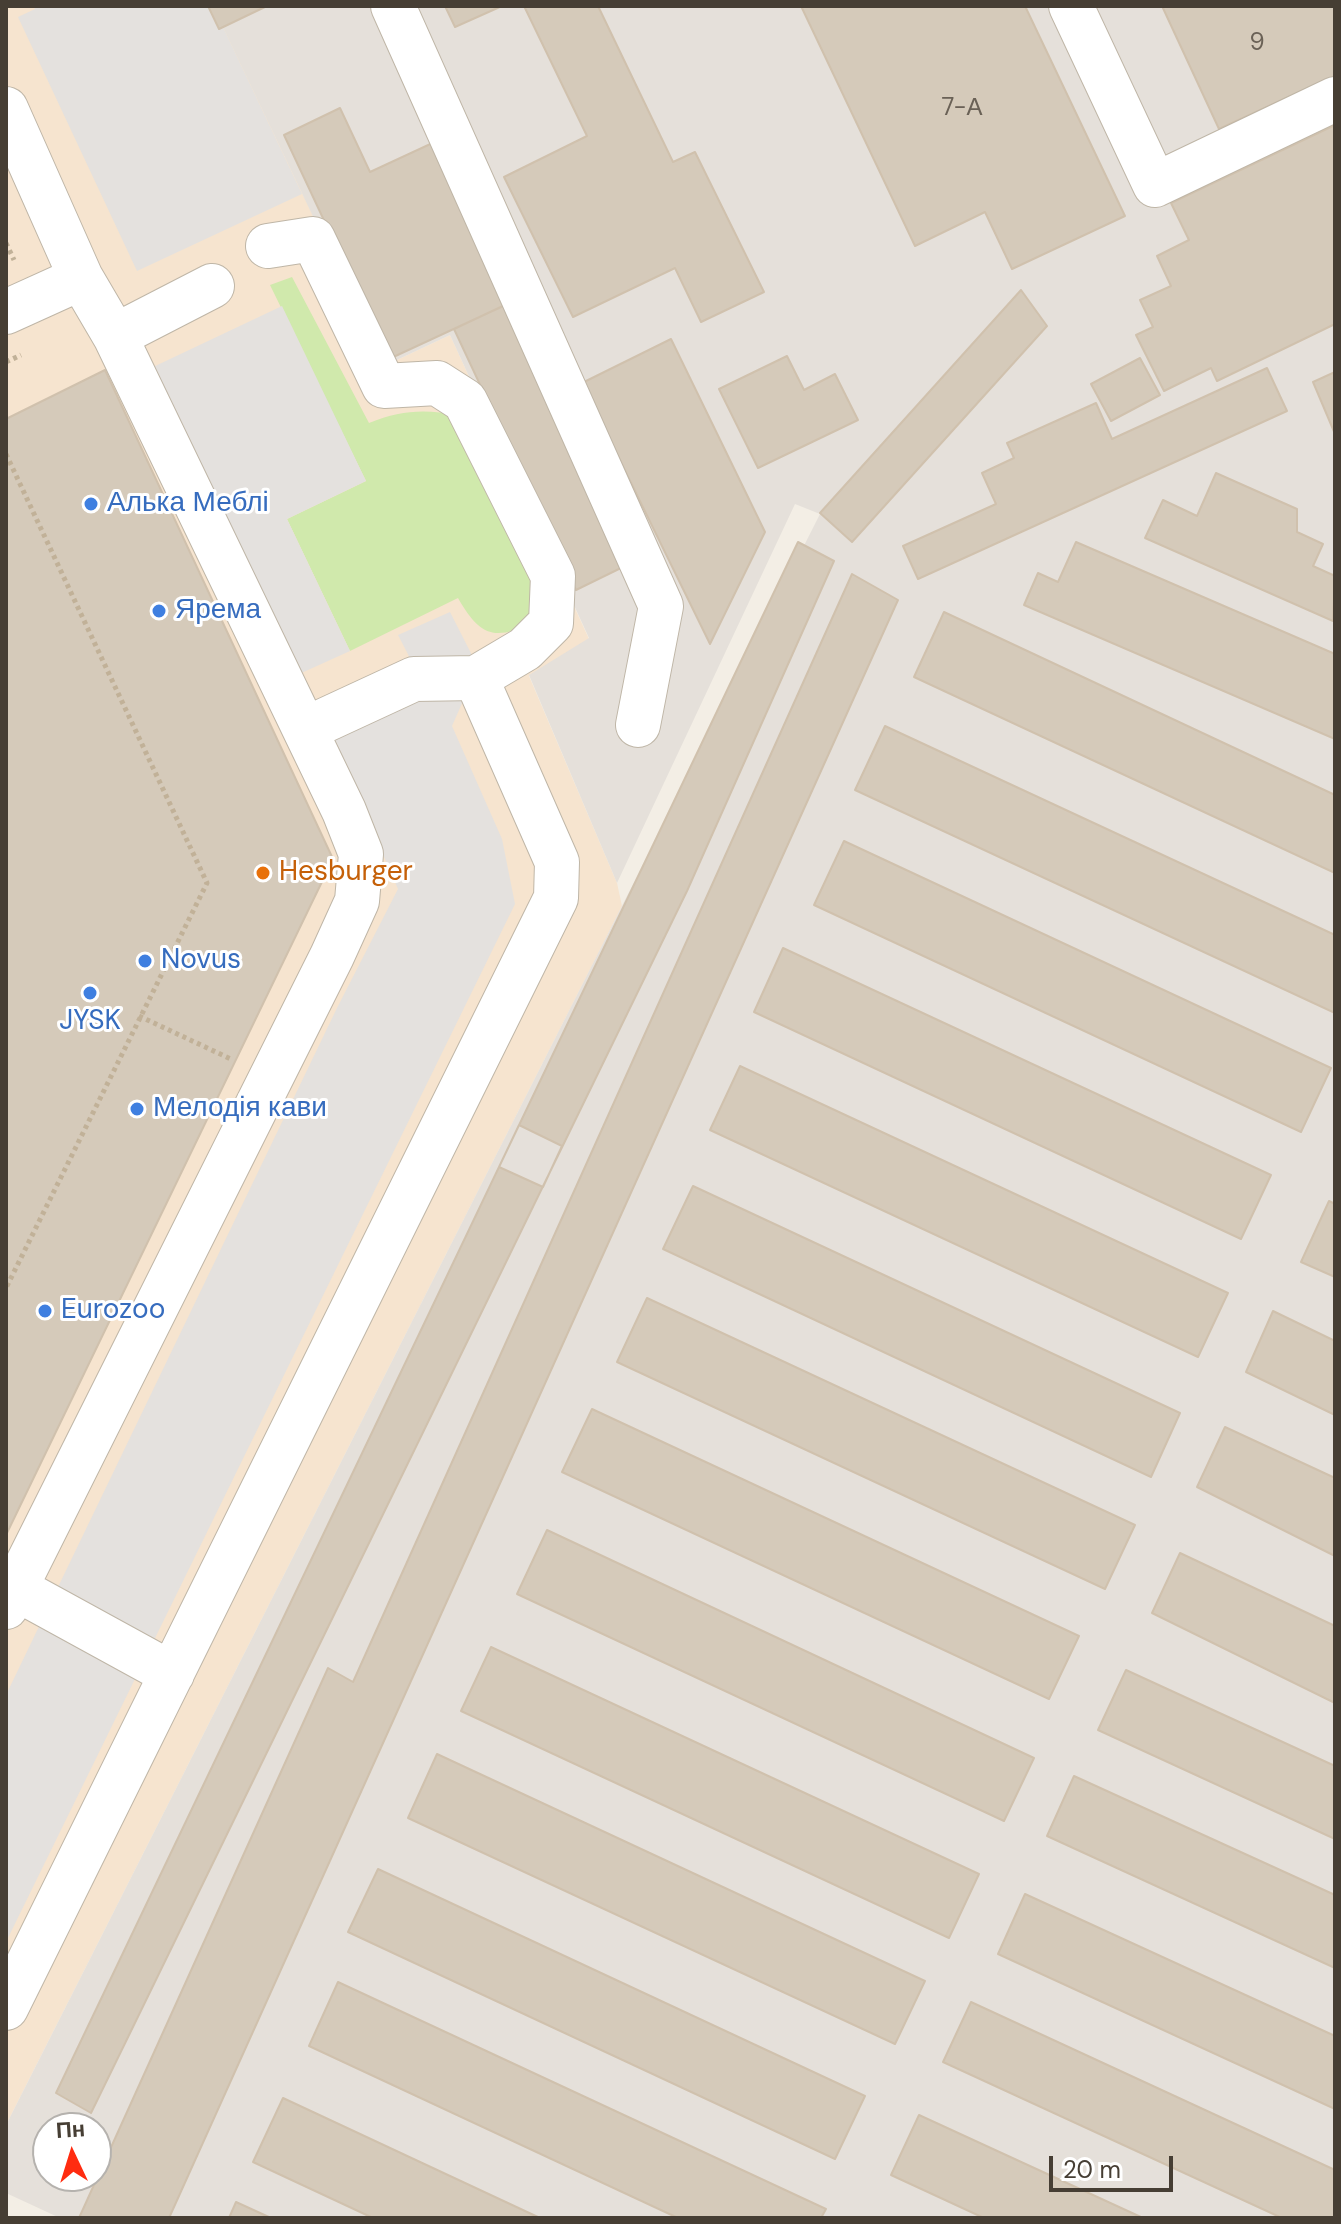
<!DOCTYPE html>
<meta charset="utf-8">
<style>
body{margin:0}
#map{position:relative;width:1341px;height:2224px;overflow:hidden;background:#f3eee5;font-family:"DM Sans",sans-serif}
canvas{display:block}
.frame{position:absolute;inset:0;border:8px solid #463e34;pointer-events:none}
.north{position:absolute;left:32px;top:2112px;width:80px;height:80px;box-sizing:border-box;background:#fff;border:2px solid #b5b2ae;border-radius:50%;rotate:356deg;font-size:22px;font-weight:700;line-height:32px;text-align:center;color:#463e34}
.north::after{content:'';display:block;margin:auto;width:28px;height:36px;background:#ff2c10;clip-path:polygon(50% 0,100% 100%,50% 72%,0 100%)}
.scale{position:absolute;left:1049px;top:2156px;width:124px;height:36px;box-sizing:border-box;border:4px solid #463e34;border-top:0;padding-left:10px;font-size:24px;line-height:28px;white-space:nowrap;color:#463e34;-webkit-text-stroke:6px #fff;paint-order:stroke}
</style>
<div id="map">
<canvas width="1341" height="2224"></canvas>
<div class="frame"></div>
<div class="north">Пн</div>
<div class="scale">20 m</div>
</div>
<script>
const context = document.querySelector('canvas').getContext('2d');
context.lineJoin = 'round';
function fill(path, color) { context.fillStyle = color; context.fill(path, 'evenodd'); }
function stroke(path, color, width, dash) { context.strokeStyle = color; context.lineWidth = width; context.lineCap = dash ? 'butt' : 'round'; context.setLineDash(dash || []); context.stroke(path); }
function label(font, color, halo, rows, align = 'center') {
  context.font = font + ' "DM Sans",sans-serif'; context.lineWidth = 6; context.setLineDash([]); context.textBaseline = 'middle'; context.strokeStyle = halo; context.fillStyle = color; for (const [text, x, y, turn = 0] of rows) {
    context.save(); context.translate(x, y); context.rotate((+turn || 0) * Math.PI / 180); context.textAlign = isNaN(turn) ? turn : align; if (halo) context.strokeText(text, 0, 0); context.fillText(text, 0, 0); context.restore();
  }
}
const commercial = new Path2D(`
 M6,6h208l170,360 66,-31 139,304 -60,37 88,207 5,23 -616,1219z`);
const industrial = new Path2D(`
 M213,6h1122v2212h-1275l-54,-25v-68l814,-1611 -25,-10 -178,379 -88,-208 60,-37 -139,-303 -66,31zM48,2128h48v48h-48z`);
const green = new Path2D(`
 M292,277l77,146c32,-13 55,-14 89,-8l80,159 -5,49c-40,18 -53,13 -75,-25l-108,53 -63,-132 79,-38 -96,-196z`);
const parking = new Path2D(`
 M34,6h179l89,188 -165,77 -119,-254 17,-8z
 M282,306l84,175 -79,38 63,132 -53,24 -146,-307z
 M450,612l28,55 -26,59 50,113 13,65 -509,1038v-247l331,-687 61,-119 -65,-150 93,-50 -28,-54z`);
const building = new Path2D(`
 M208,6h59l-48,23z
 M445,6h57l-47,21z
 M524,6h74l75,156 22,-10 69,140 -63,30 -26,-54 -102,49 -69,-140 83,-41z
 M801,6h224l100,210 -113,53 -27,-57 -70,34z
 M1162,6h173v85l-14,-9 -102,47z
 M340,108l30,64 69,-32 75,161 -125,58 -105,-224z
 M1335,125v199l-118,57 -6,-13 -47,23 -28,-56 17,-8 -13,-27 31,-14 -14,-30 32,-16 -18,-37z
 M1021,290l26,36 -195,216 -32,-29z
 M505,305l122,260 -51,25 -122,-261z
 M671,339l94,193 -55,112 -128,-261z
 M787,356l17,34 31,-16 23,46 -100,48 -39,-79z
 M1140,358l20,37 -49,26 -20,-37z
 M1267,368l20,43 -369,168 -15,-33 93,-42 -14,-31 32,-15 -7,-15 89,-40 16,36z
 M105,370l228,489 -327,676v-1116z
 M1335,372v62l-22,-52z
 M1216,473l81,36v23l26,12 -10,22 22,10 -2,45 -188,-83 18,-38 34,16z
 M798,542l36,19 -147,330 -596,1222 -35,-20z
 M1076,542l259,112v85l-311,-134 14,-32 20,9z
 M852,574l46,26 -729,1618h-90l249,-550 25,14z
 M944,612l391,183v78l-421,-196z
 M885,726l450,209v78l-480,-223z
 M844,841l487,227 -30,64 -487,-227z
 M783,948l488,227 -30,64 -487,-227z
 M740,1066l488,227 -30,64 -488,-227z
 M519,1125l43,21 -19,41 -44,-20z
 M693,1186l487,227 -29,64 -488,-228z
 M1329,1201l6,3v73l-34,-15z
 M647,1298l488,227 -30,64 -488,-227z
 M1273,1311l62,30v74l-89,-43z
 M592,1409l487,227 -30,63 -487,-227z
 M1225,1427l110,51v78l-138,-69z
 M547,1530l487,228 -30,63 -487,-227z
 M1180,1553l155,73v77l-183,-90z
 M491,1647l488,227 -30,64 -488,-227z
 M1126,1670l209,96v73l-237,-109z
 M437,1754l488,227 -30,63 -487,-226z
 M1074,1776l261,119v73l-288,-132z
 M378,1869l487,227 -30,63 -487,-227z
 M1025,1894l310,142v73l-337,-155z
 M338,1982l488,227 -5,9h-143l-369,-172z
 M971,2002l364,168v48h-53l-339,-156z
 M283,2098l257,120h-167l-120,-56z
 M919,2115l224,103h-159l-93,-43z
 M236,2202l35,16h-42z`);
const path = new Path2D(`
 M6,243l8,17
 M6,362l15,-7
 M6,454l201,429 -201,405
 M139,1016l94,44`);
const minor = new Path2D(`
 M393,6l268,600 -23,119
 M1071,6l84,179 180,-86
 M6,109l75,169 34,58 229,475 17,43 -4,47 -25,55 -326,651
 M268,246l45,-7 71,147 53,-3 28,18 88,175 -2,47 -26,26 -49,29
 M6,312l75,-34
 M115,336l97,-50
 M15,1588l157,86
 M6,2008l550,-1110 1,-36 -81,-184 -62,1 -108,50`);
const markers = [
 [91,504,8,"#3f7fe0"],
 [159,611,8,"#3f7fe0"],
 [263,873,8,"#e8710a"],
 [145,961,8,"#3f7fe0"],
 [90,993,8,"#3f7fe0"],
 [137,1109,8,"#3f7fe0"],
 [45,1311,8,"#3f7fe0"]
];
const numberNames = [
 ["9",1257,44],
 ["7-А",962,109]
];
const shopNames = [
 ["Алька Меблі",107,504],
 ["Ярема",175,611],
 ["Novus",161,961],
 ["JYSK",90,1022,"center"],
 ["Мелодія кави",153,1109],
 ["Eurozoo",61,1311]
];
const foodNames = [
 ["Hesburger",279,873]
];
fill(commercial, '#f6e4cf');
fill(industrial, '#e5e0da');
fill(green, '#d0e9ac');
fill(parking, '#e4e1de');
fill(building, '#d5caba');
stroke(building, '#d0c1ad', 2);
stroke(minor, '#bfb6a7', 46);
stroke(path, '#c1b198', 5, [4, 4]);
stroke(minor, '#fff', 44);
for (const [x, y, r, color] of markers) { const dot = new Path2D(); dot.arc(x, y, r, 0, 2 * Math.PI); context.fillStyle = color; context.fill(dot); stroke(dot, '#fff', 3); }
label('24px', '#6a6156', null, numberNames);
label('28px', '#366cbe', '#fff', shopNames, 'left');
label('28px', '#c56008', '#fff', foodNames, 'left');
</script>
